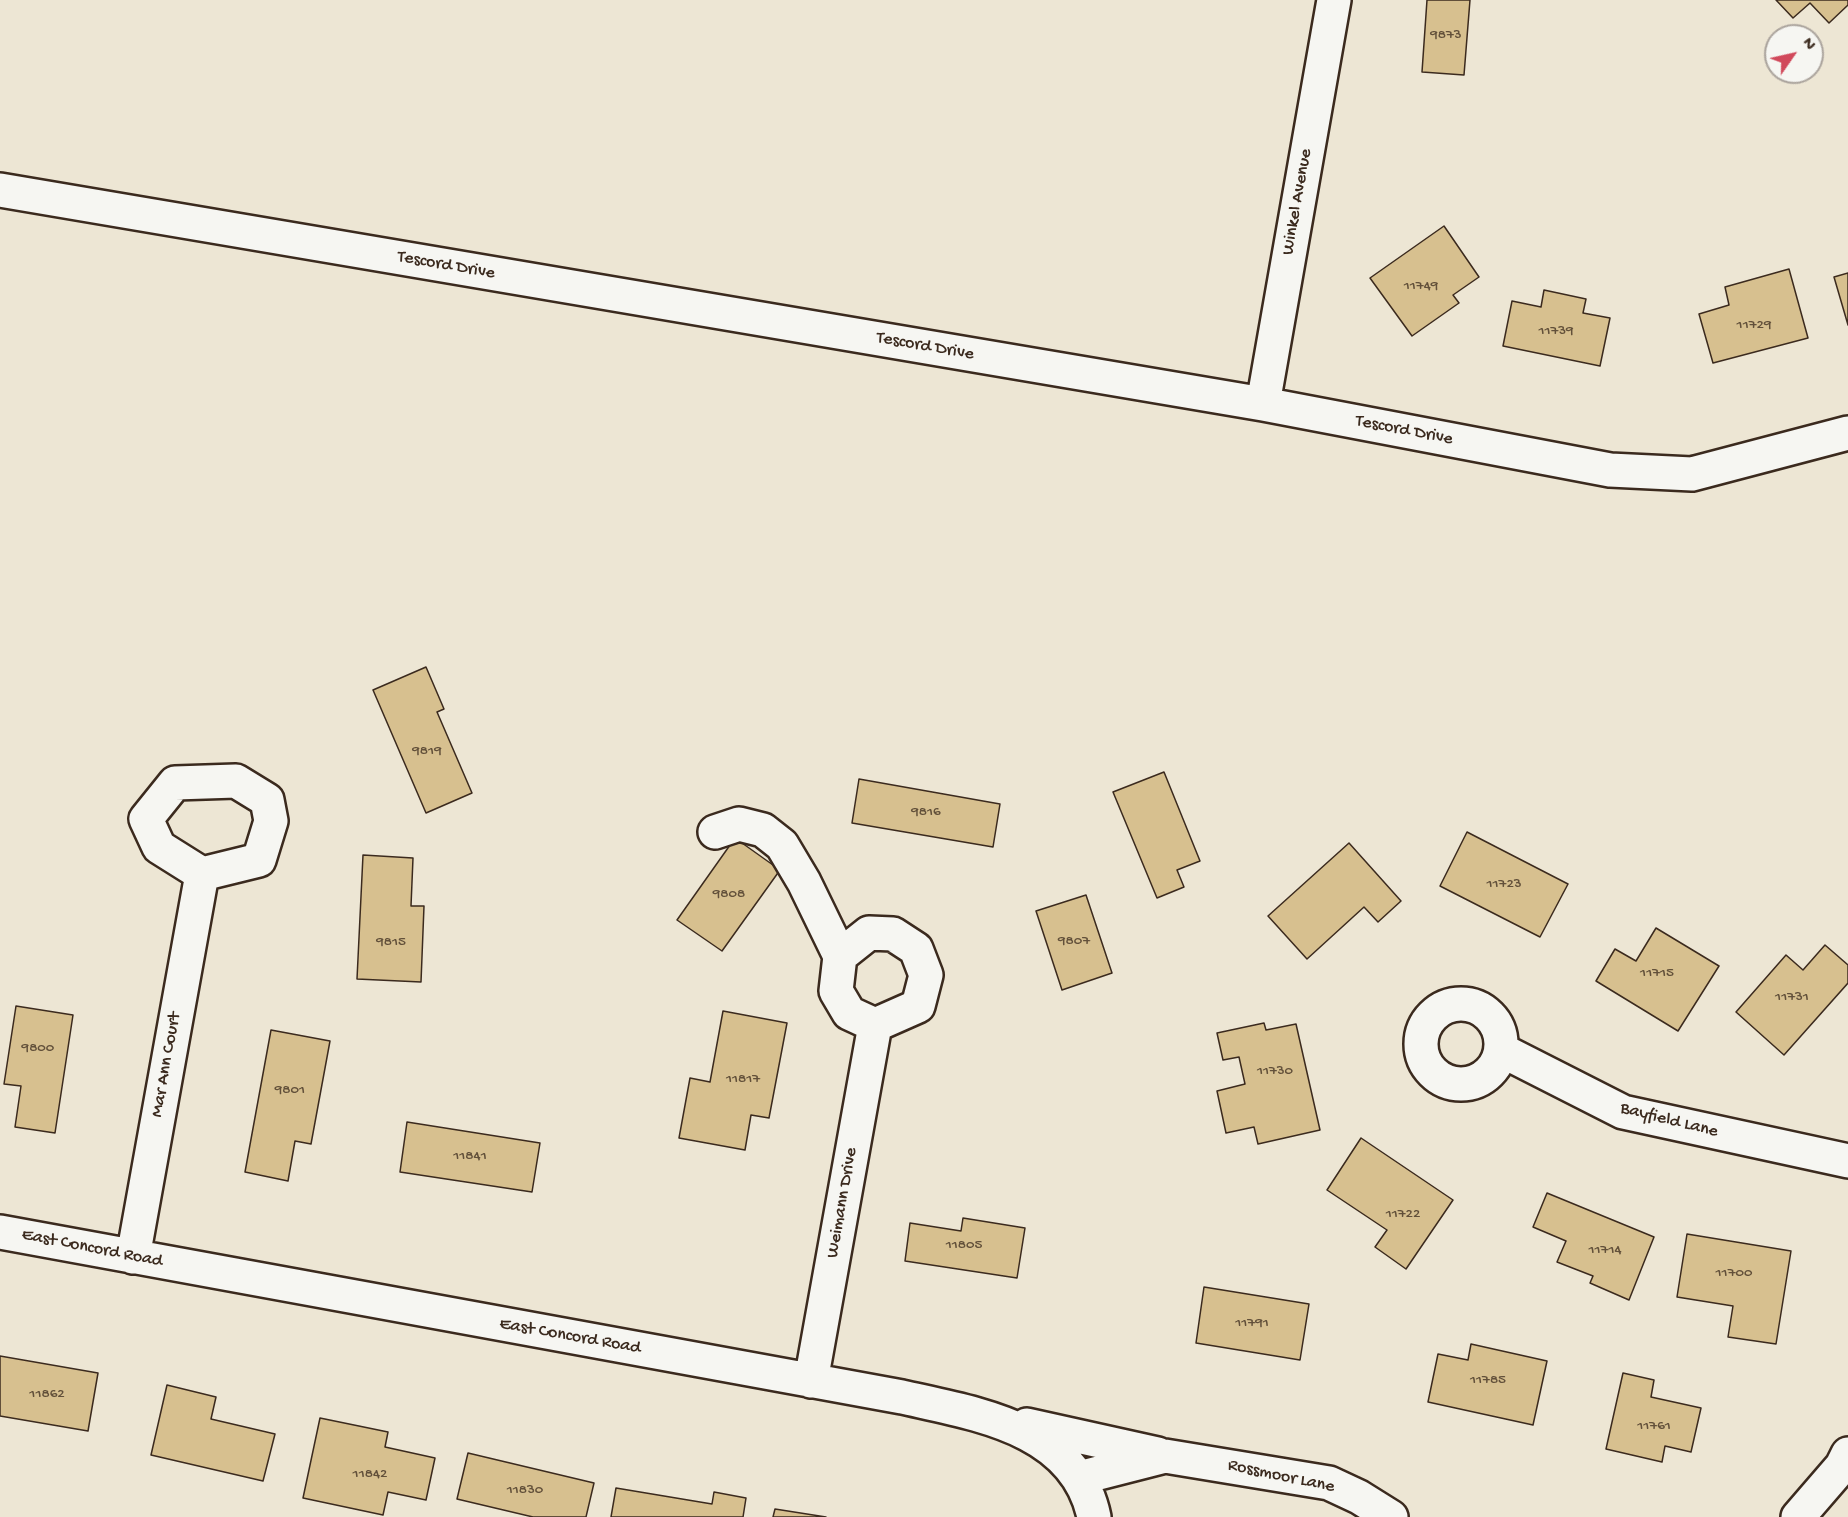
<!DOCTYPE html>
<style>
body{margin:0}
#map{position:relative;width:1848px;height:1517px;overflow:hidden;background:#ede6d4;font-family:"Gochi Hand",sans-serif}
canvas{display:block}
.north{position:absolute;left:1764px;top:24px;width:60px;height:60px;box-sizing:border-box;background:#f6f6f2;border:2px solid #aba49d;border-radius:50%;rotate:56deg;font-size:16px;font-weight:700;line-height:24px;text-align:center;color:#3b2a1e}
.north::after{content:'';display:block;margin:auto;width:21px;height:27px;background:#d1495b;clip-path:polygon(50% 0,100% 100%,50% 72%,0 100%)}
</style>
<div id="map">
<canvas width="1848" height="1517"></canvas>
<div class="north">N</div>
</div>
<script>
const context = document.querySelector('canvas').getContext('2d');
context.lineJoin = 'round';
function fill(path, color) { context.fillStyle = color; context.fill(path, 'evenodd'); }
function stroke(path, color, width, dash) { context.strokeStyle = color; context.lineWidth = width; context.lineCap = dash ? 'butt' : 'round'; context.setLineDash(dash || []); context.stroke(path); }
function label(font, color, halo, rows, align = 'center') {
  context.font = font + ' "Gochi Hand",sans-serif'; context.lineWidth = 4.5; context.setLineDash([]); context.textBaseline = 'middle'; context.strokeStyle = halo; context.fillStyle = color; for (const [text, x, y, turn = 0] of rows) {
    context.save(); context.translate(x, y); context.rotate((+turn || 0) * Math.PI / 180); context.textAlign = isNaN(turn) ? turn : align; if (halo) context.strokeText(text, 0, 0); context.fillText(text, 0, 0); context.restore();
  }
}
const building = new Path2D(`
 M1427,0h43l-6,75 -42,-3z
 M1776,0h72v5l-19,18 -19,-20 -17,15z
 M1444,226l35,51 -26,18 6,8 -47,33 -42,-58z
 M1789,269l19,69 -95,25 -14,-49 30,-9 -4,-18z
 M1848,273v52l-14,-48z
 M1544,290l42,9 -3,14 27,5 -10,48 -97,-20 9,-45 29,6z
 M426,667l18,42 -7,3 35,81 -46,20 -53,-123z
 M1164,772l36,89 -23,9 7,17 -27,11 -44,-106z
 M859,779l141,25 -7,43 -141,-24z
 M1467,832l101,52 -28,53 -100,-51z
 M735,838l45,32 -58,81 -45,-31z
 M1349,843l52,58 -23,21 -14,-15 -57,52 -39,-43z
 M363,855l50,3 -2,48h13l-3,76 -64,-3z
 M1086,895l26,78 -50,17 -26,-79z
 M1656,928l63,38 -41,65 -82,-50 19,-32 21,12z
 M1825,945l23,20v18l-64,72 -48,-43 50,-57 17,15z
 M16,1006l57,9 -18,118 -40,-6 6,-41 -17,-2z
 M723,1011l64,12 -18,95 -18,-3 -6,35 -66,-12 11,-60 20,4z
 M1264,1023l2,7 30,-6 24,106 -62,14 -4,-17 -28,6 -9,-42 28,-7 -6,-27 -16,3 -6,-27z
 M271,1030l59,11 -19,103 -16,-3 -7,40 -43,-9z
 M407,1122l133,21 -8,49 -132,-20z
 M1361,1138l92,62 -47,69 -31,-22 12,-17 -60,-40z
 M1547,1193l107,44 -25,63 -39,-17 3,-7 -36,-14 9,-21 -33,-14z
 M963,1218l62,10 -8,50 -112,-17 5,-38 51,8z
 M1687,1234l104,17 -15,93 -48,-7 5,-31 -56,-9z
 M1204,1287l105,17 -9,56 -104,-17z
 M1471,1344l76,17 -14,64 -105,-23 10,-48 30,6z
 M0,1356l98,17 -10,58 -88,-15z
 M1623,1373l31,7 -3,17 50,11 -10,44 -26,-6 -3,16 -56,-13z
 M167,1385l49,12 -5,22 64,15 -12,47 -112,-26z
 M320,1418l68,14 -3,15 50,11 -9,42 -38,-8 -5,23 -80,-17z
 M468,1453l126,30 -8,34h-53l-76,-18z
 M616,1488l96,16 2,-12 32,6 -3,19h-132z
 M775,1509l51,8h-53z`);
const minor = new Path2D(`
 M0,190l1263,214 347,66 82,4 156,-41
 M1263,404l71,-404
 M715,832l24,-8 24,6 19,15 22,37 36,74
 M869,933l24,1 23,15 10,26 -8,31 -43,19 -26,-12 -13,-22 4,-35z
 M1421 1044a40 40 0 1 1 80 0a40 40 0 1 1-80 0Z
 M1501,1050l122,62 225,49
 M0,1232l902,165c75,17 174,31 192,120
 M133,1257l69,-383 57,-14 12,-39 -4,-21 -31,-19 -61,2 -29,36 13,28 43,27
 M811,1381l64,-356
 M1027,1425l131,29
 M1079,1478l86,-22 164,27 30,14 32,20
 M1798,1517l44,-51 6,-12`);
const numberNames = [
 ["9873",1446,36],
 ["11749",1421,287],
 ["11729",1754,326],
 ["11739",1556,332],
 ["9819",427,752],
 ["9816",926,813],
 ["11723",1504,885],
 ["9808",729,895],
 ["9807",1074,942],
 ["9815",391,943],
 ["11715",1657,974],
 ["11731",1792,998],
 ["9800",38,1049],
 ["11730",1275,1072],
 ["11817",743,1080],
 ["9801",290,1091],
 ["11841",470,1157],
 ["11722",1403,1215],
 ["11805",964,1246],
 ["11714",1605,1251],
 ["11700",1734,1274],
 ["11791",1252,1324],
 ["11785",1488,1381],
 ["11862",47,1395],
 ["11761",1654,1427],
 ["11842",370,1475],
 ["11830",525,1491]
];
const streetNames = [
 ["Winkel Avenue",1298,202,-80],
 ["Tescord Drive",446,266,10],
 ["Tescord Drive",925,347,10],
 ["Tescord Drive",1404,431,11],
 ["Mar Ann Court",167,1065,-80],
 ["Bayfield Lane",1669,1121,14],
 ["Weimann Drive",843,1203,-80],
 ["East Concord Road",92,1249,11],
 ["East Concord Road",570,1337,10],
 ["Rossmoor Lane",1281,1477,12]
];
fill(building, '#d7c08f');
stroke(building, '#3b2a1e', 1.5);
stroke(minor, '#3b2a1e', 38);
stroke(minor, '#f6f6f2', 33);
label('15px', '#62503a', null, numberNames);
label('18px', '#3b2a1e', '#f6f6f2', streetNames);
</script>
